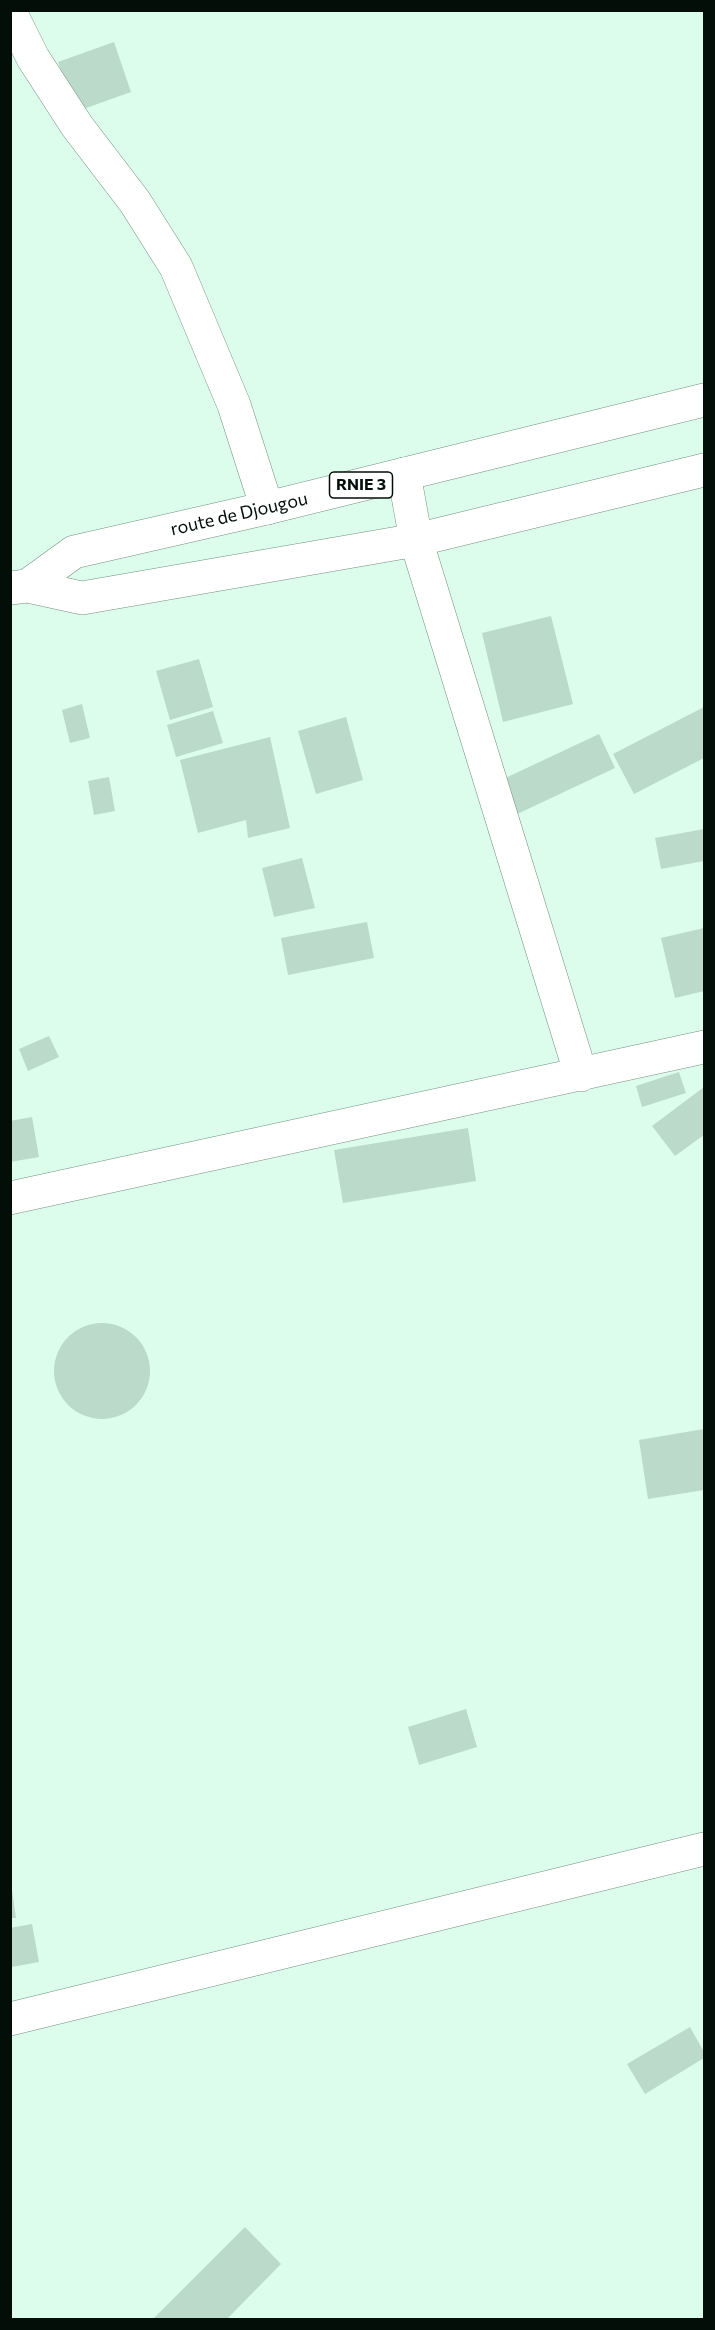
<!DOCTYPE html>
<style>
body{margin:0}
#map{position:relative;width:715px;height:2330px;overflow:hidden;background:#ddfdec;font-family:Commissioner,sans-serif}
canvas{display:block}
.frame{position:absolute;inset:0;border:12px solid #040e09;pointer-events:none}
</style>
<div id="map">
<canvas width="715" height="2330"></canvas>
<div class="frame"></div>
</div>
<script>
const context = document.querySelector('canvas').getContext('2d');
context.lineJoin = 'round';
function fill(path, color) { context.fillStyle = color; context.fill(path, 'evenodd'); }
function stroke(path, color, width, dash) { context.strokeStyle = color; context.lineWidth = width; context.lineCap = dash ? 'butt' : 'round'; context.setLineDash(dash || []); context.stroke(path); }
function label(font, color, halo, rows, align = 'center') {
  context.font = font + ' Commissioner,sans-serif'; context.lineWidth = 5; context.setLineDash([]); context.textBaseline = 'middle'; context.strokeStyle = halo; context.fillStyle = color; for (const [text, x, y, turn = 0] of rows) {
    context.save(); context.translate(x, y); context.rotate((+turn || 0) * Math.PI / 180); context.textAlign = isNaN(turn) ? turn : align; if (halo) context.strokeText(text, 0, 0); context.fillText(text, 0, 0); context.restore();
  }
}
const building = new Path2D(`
 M114,42l17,50 -56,20 -17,-50z
 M551,616l22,88 -70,18 -21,-89z
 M199,659l14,48 -43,13 -14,-49z
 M82,704l8,34 -20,5 -8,-33z
 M704,707v51l-70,36 -21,-40z
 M213,711l10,32 -47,14 -9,-32z
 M346,717l17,63 -47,14 -18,-63z
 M599,734l16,34 -102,48 -16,-34z
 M270,737l20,91 -42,10 -2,-18 -48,13 -18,-73z
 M109,777l6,34 -21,4 -6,-34z
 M704,829v32l-43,8 -6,-31z
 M302,858l13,50 -41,9 -12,-49z
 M367,922l7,36 -86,17 -7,-37z
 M704,928v63l-29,7 -14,-60z
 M49,1036l10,21 -31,14 -9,-22z
 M679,1072l7,21 -44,14 -6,-21z
 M704,1087v48l-29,21 -23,-30z
 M32,1117l7,40 -29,5v-41z
 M468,1128l8,53 -133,22 -9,-53z
 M54 1371a48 48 0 1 1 96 0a48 48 0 1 1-96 0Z
 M704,1429v61l-56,9 -9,-59z
 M466,1709l11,38 -58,18 -11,-38z
 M10,1876l6,42h-6z
 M32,1924l7,38 -27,5 -2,-39z
 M690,2027l14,25v6l-59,36 -18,-30z
 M245,2227l36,37 -55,56h-74z`);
const street = new Path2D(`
 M10,12l23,46 44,68 58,76 41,65 58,138 33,103
 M404,474l12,66 165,535
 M10,1198l694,-151
 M10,2019l694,-170`);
const highway = new Path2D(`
 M27,586l47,-34 193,-44 437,-108
 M10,588l17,-2 55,12 334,-58 288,-70`);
const shields = [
 [361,485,63]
];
const shieldNames = [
 ["RNIE 3",361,485]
];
const streetNames = [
 ["route de Djougou",239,514,-13]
];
fill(building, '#bbdac9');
stroke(street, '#739181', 34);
stroke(highway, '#739181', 34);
stroke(street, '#fff', 33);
stroke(highway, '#fff', 33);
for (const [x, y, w] of shields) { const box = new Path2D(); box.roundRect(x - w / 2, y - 13, w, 26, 4.5); context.fillStyle = '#fff'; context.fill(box); stroke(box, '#040e09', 1.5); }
label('bold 16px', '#040e09', null, shieldNames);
label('18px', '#040e09', '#fff', streetNames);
</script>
